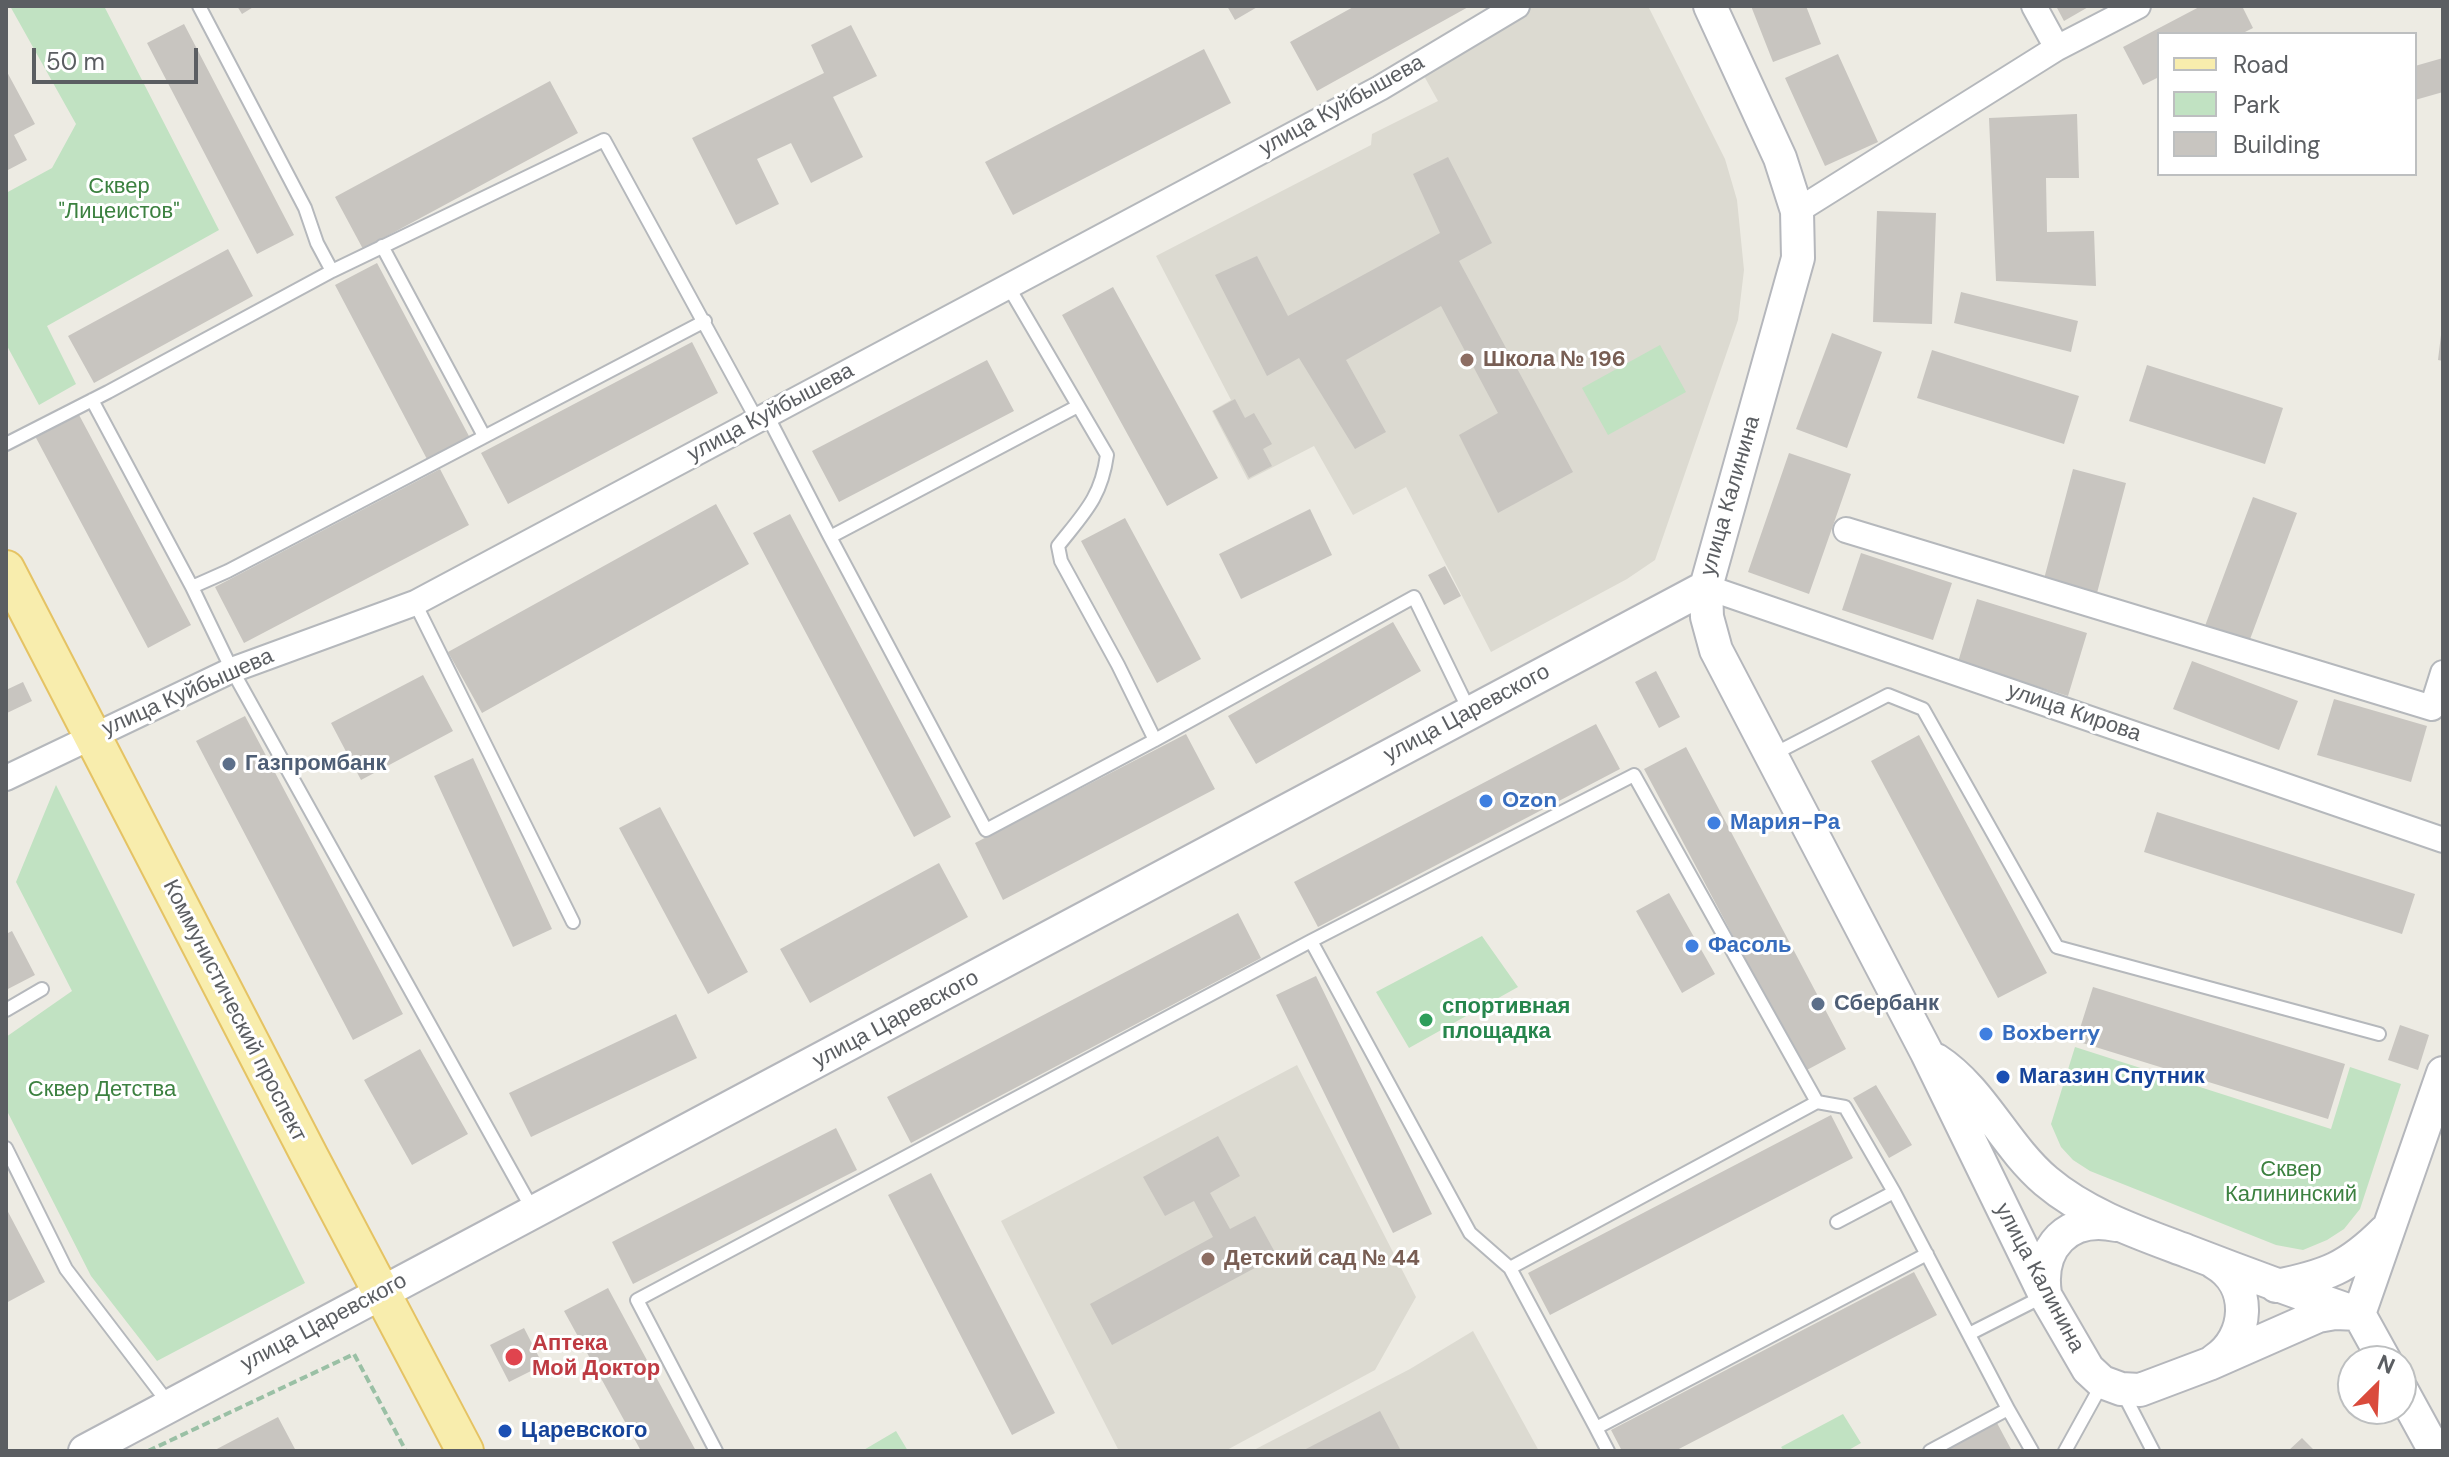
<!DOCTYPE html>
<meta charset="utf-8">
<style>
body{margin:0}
#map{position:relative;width:2449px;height:1457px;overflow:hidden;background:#edebe3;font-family:"DM Sans",sans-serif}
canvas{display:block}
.frame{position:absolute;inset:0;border:8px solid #5b5e62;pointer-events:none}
.legend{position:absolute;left:2157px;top:32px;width:260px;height:144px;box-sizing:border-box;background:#fff;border:2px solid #bdbfc0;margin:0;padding:10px 14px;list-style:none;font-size:24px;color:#5b5e62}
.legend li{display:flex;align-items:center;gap:16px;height:40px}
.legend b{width:40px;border:2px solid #bdbfc0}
.north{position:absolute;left:2337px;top:1345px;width:80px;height:80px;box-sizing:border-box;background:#fff;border:2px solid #bdbfc0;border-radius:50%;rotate:24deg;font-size:22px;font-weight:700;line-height:32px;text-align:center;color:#5b5e62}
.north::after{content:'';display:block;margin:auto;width:28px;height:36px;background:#da4b3c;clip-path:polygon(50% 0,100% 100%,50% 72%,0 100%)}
.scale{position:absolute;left:32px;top:48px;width:166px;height:36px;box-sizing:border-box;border:4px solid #5b5e62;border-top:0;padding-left:10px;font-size:24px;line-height:28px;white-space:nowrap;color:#5b5e62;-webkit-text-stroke:6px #fff;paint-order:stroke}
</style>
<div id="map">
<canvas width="2449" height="1457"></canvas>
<div class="frame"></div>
<ul class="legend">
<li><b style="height:10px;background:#f8edad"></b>Road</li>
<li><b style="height:22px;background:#c1e2c2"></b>Park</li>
<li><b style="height:22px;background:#c8c5c0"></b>Building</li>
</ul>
<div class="north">N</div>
<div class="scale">50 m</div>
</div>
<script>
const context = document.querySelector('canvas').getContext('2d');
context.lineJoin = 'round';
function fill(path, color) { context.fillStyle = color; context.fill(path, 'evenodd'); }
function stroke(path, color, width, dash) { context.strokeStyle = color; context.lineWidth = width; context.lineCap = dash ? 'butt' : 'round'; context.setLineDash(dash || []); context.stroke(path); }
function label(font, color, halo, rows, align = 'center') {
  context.font = font + ' "DM Sans",sans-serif'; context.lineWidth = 6; context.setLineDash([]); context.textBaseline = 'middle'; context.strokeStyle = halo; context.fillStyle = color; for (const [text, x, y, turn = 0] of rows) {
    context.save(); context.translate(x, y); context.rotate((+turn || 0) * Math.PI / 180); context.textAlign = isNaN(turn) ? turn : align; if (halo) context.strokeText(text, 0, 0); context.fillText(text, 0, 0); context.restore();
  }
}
const education = new Path2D(`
 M1534,6h114l77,153 12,41 7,70 -6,50 -83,240 -28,19 -136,73 -85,-165 -53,28 -39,-69 -66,34 -36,-69 19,-11 -75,-144 215,-111 1,-11 66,-33 -19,-34z
 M1297,1065l119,232 -41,73 -150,81h-106l-118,-230z
 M1473,1331l66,120h-287l158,-82z`);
const green = new Path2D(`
 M10,6h94l115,224 -172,96 29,58 -37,21 -33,-61v-151l46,-25 24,-44z
 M1660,345l26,47 -78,43 -26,-47z
 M56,785l249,498 -148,78 -66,-85 -85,-167v-72l66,-46 -56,-109z
 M1482,936l36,51 -109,61 -33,-56z
 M2075,1047l256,82 19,-62 51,17 -41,125 -16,20 -17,11 -24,10 -27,-5 -186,-74 -17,-11 -12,-13 -10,-23z
 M1843,1414l18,29 -14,8h-63l-3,-4z
 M896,1431l12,20h-46z`);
const building = new Path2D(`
 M237,6h18l-13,8z
 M1227,6h32l-24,14z
 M1355,6h115l-153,85 -27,-49z
 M1751,6h55l15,38 -48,18z
 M2056,6h34l-26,15z
 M2201,6h41l11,22 -12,6h-82v43l-16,8 -20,-38z
 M184,24l110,211 -37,19 -110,-211z
 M851,25l26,51 -44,21 30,60 -52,26 -20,-40 -34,16 22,45 -43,21 -44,-87 132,-65 -13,-28z
 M1204,49l27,54 -218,112 -28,-53z
 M1838,54l40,88 -53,24 -40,-88z
 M2443,58v34l-28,8v-34z
 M6,70l29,54 -21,11 13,25 -21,11z
 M550,81l28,52 -215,116 -28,-52z
 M2077,114l2,64h-33l1,54 47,-1 2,55 -100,-5 -7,-163z
 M1448,157l44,86 -33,18 114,211 -75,41 -39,-78 39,-22 -57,-107 -95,54 40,72 -31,17 -56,-91 -32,18 -52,-101 42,-19 31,60 152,-83 -27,-59z
 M1877,211l59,2 -4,111 -59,-2z
 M228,249l25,47 -159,87 -26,-47z
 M377,263l93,175 -42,23 -93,-176z
 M1113,287l105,191 -51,28 -105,-191z
 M1961,292l117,29 -7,31 -117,-29z
 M1832,333l50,19 -35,96 -51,-19z
 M2441,335h2v26l-5,-1z
 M692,342l26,51 -210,111 -27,-51z
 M1932,350l147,46 -15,48 -147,-46z
 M987,360l27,51 -175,91 -27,-51z
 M2147,365l136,43 -18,56 -136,-43z
 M1235,399l10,19 9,-5 18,31 -9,5 9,17 -23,12 -36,-67z
 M78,413l113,212 -43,23 -113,-212z
 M1789,453l62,21 -42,120 -61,-22z
 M440,469l29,56 -225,118 -29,-56z
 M2073,469l53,14 -29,110 -53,-14z
 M2253,497l44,16 -51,137 -44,-16z
 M716,504l33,60 -267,149 -34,-61z
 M1310,509l22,46 -91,44 -22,-45z
 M790,514l161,303 -37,20 -161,-304z
 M1125,518l76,141 -44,24 -76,-142z
 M1861,553l91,30 -19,57 -91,-30z
 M1445,566l16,30 -17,9 -16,-30z
 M1977,599l110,34 -19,63 -110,-34z
 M1393,622l28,49 -165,93 -28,-48z
 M2192,661l106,40 -19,49 -106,-41z
 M1656,671l24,46 -21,11 -24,-46z
 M423,675l30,56 -92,49 -30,-57z
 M23,682l9,19 -25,12 -1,-23z
 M2334,699l93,27 -16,56 -94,-27z
 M245,716l158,298 -50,26 -157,-299z
 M1596,724l24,45 -302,158 -24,-45z
 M1186,734l29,55 -212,111 -28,-57z
 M1919,735l128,238 -49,25 -127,-237z
 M1686,747l160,302 -41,22 -161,-302z
 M473,758l79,171 -39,18 -79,-171z
 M660,807l88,165 -40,22 -89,-166z
 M2157,812l258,82 -13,40 -258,-82z
 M939,863l29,54 -158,86 -30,-54z
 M1669,893l46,81 -33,19 -46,-82z
 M1238,913l23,45 -350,185 -24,-46z
 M12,931l23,44 -29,15v-56z
 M1316,976l116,238 -39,19 -117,-238z
 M2093,987l252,77 -17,55 -252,-78z
 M676,1014l21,44 -166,79 -22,-44z
 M2400,1025l29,10 -11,35 -30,-10z
 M420,1049l48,85 -56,31 -48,-85z
 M1876,1085l36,60 -23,13 -36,-60z
 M1831,1115l22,43 -303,157 -22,-42z
 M836,1128l21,42 -224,114 -21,-42z
 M1218,1136l22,40 -30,17 20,36 25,-13 22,40 -165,89 -22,-41 123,-67 -19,-36 -29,15 -22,-39z
 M931,1173l124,240 -43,22 -124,-240z
 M6,1208l39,74 -39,21z
 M1914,1272l23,43 -262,136h-53l-11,-21z
 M608,1288l88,163h-55l-77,-140z
 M524,1328l19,37 -34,17 -19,-37z
 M1380,1411l21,40h-99z
 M278,1417l18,34h-83z
 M1997,1423l15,28h-69z
 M2302,1438l13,13h-27z`);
const path = new Path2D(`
 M148,1451l206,-97 52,97`);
const lane = new Path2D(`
 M382,246l102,190
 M332,271l272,-131 153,280
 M1008,286l99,169c-6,43 -23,58 -49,91l3,15 57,104 37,75 259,-143 55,113
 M92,400l100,187 40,83 302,542
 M767,415l63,122 248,-131
 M6,444l102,-52 224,-121 -15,-28 -12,-35 -106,-202
 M830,537l156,293 169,-90
 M192,587l36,-16 477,-250
 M415,603l158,319
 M1772,755l116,-60 35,14 134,238 322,87
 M1311,941l159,292 40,35 307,-166
 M6,1010l36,-21
 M6,1148l60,121 103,135
 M1894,1192l114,217 -78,42
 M1510,1268l86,160 331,-174
 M1969,1334l75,-38
 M2123,1393l30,58
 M2008,1409l24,42
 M1596,1428l12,23
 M716,1451l-79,-151 674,-359 323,-166 183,327 28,5 49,85 -57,30
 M2065,1451l37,-67`);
const street = new Path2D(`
 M2057,48l81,-42
 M1797,211l260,-163 -23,-42
 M1846,530l586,178 11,-35
 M1706,587l737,253
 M6,778l226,-108 183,-67 965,-515 137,-82`);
const secondary = new Path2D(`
 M1710,6l70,152 17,53 1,47 -92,329 1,30 9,33 211,403 118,242 43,74 14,13 19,7 19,1 69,-26 109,-48 17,-3 24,1
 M1936,1060c46,30 68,85 110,121 40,34 93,52 141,70 57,22 114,43 172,63l26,47
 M2215,1263c38,22 34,75 0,97
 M2276,1286c50,-10 72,-18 109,-55
 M2045,1294c-7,-47 23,-79 71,-69
 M2359,1314l84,-241
 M2401,1389l34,62
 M85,1451l1621,-864`);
const primary = new Path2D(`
 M6,569l304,588 155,294`);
const markers = [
 [1467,360,8,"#8d6e63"],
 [229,764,8,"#5c6f8a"],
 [1486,801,8,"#3f7fe0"],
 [1714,823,8,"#3f7fe0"],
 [1692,946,8,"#3f7fe0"],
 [1818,1004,8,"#5c6f8a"],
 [1426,1020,8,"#2e9e5b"],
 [1986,1034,8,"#3f7fe0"],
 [2003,1077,8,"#1a4fb4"],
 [1208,1259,8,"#8d6e63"],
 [514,1357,10,"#e0444e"],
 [505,1431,8,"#1a4fb4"]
];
const streetNames = [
 ["улица Куйбышева",1342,106,-29],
 ["улица Куйбышева",771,413,-28],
 ["улица Калинина",1731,496,-74],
 ["улица Куйбышева",188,693,-24],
 ["улица Кирова",2074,713,19],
 ["улица Царевского",1467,714,-28],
 ["Коммунистический проспект",234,1011,63],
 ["улица Царевского",896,1020,-28],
 ["улица Калинина",2039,1278,62],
 ["улица Царевского",324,1323,-28]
];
const parkNames = [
 ["Сквер",119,187],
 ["\"Лицеистов\"",119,212],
 ["Сквер Детства",102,1090],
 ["Сквер",2291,1170],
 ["Калининский",2291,1195]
];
const educationNames = [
 ["Школа № 196",1483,360],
 ["Детский сад № 44",1224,1259]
];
const serviceNames = [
 ["Газпромбанк",245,764],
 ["Сбербанк",1834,1004]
];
const shopNames = [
 ["Ozon",1502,801],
 ["Мария-Ра",1730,823],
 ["Фасоль",1708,946],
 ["Boxberry",2002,1034]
];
const leisureNames = [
 ["спортивная",1442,1007],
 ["площадка",1442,1032]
];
const transitNames = [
 ["Магазин Спутник",2019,1077],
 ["Царевского",521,1431]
];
const healthNames = [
 ["Аптека",532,1344],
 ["Мой Доктор",532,1369]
];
fill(education, '#dcdad1');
fill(green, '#c1e2c2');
fill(building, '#c8c5c0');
stroke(lane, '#b5b8bc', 16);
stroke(street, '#b5b8bc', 28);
stroke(secondary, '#b5b7bc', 36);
stroke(primary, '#e5c364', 40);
stroke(path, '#9ac0a5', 4, [8, 4]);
stroke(lane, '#fff', 12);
stroke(street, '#fff', 24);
stroke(secondary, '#fff', 32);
stroke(primary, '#f8edad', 36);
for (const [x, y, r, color] of markers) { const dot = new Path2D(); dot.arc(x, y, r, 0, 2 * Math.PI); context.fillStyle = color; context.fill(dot); stroke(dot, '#fff', 3); }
label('22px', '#5b5e62', '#fff', streetNames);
label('22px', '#3c8140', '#fff', parkNames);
label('bold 22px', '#785e54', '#fff', educationNames, 'left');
label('bold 22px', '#4e5e75', '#fff', serviceNames, 'left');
label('bold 22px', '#366cbe', '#fff', shopNames, 'left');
label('bold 22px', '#27864d', '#fff', leisureNames, 'left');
label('bold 22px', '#164399', '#fff', transitNames, 'left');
label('bold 22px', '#be3a42', '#fff', healthNames, 'left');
</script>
